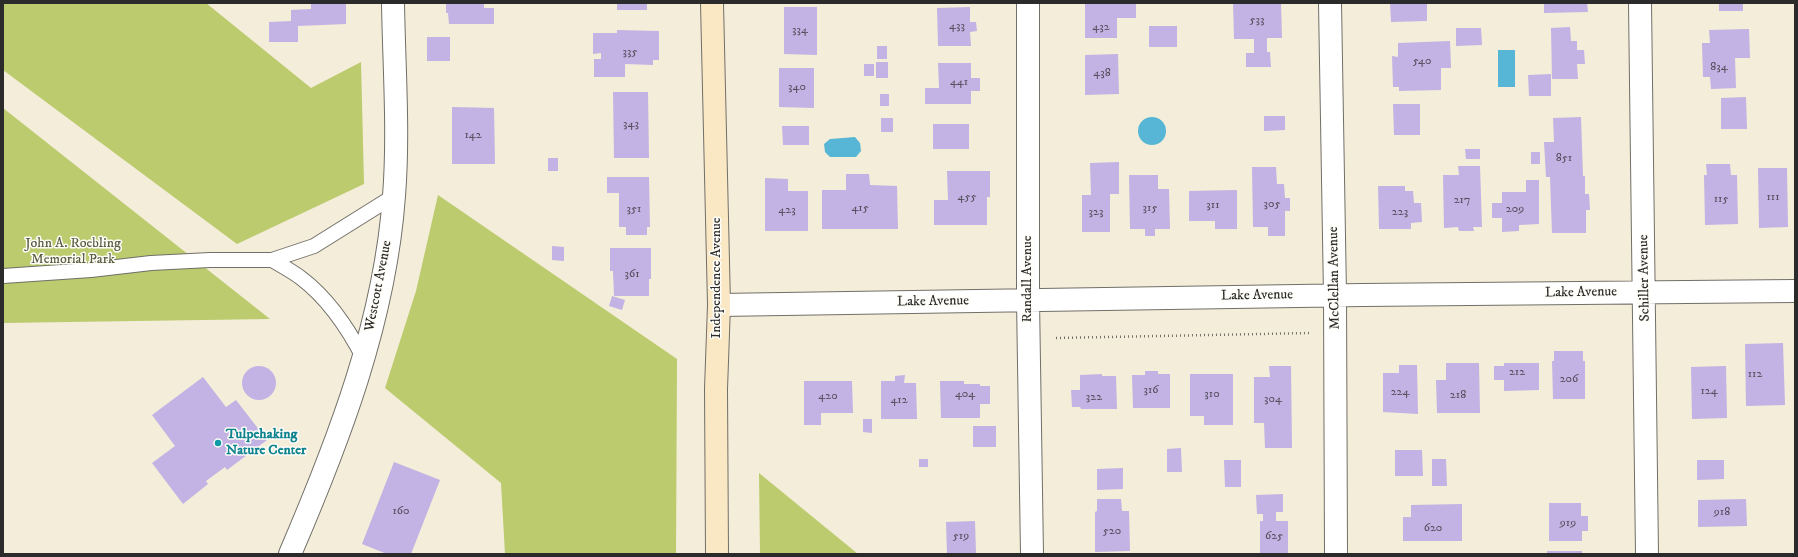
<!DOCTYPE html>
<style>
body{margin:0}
#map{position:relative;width:1798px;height:557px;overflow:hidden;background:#f4edd9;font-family:"IM FELL DW Pica",serif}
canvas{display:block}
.frame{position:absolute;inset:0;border:4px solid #2b2b2b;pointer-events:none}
</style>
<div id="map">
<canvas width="1798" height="557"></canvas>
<div class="frame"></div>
</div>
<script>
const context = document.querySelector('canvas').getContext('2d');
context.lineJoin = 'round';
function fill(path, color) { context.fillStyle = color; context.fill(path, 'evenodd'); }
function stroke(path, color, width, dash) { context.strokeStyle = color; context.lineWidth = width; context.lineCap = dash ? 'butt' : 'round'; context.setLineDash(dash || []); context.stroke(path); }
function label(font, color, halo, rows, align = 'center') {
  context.font = font + ' "IM FELL DW Pica",serif'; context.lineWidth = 3; context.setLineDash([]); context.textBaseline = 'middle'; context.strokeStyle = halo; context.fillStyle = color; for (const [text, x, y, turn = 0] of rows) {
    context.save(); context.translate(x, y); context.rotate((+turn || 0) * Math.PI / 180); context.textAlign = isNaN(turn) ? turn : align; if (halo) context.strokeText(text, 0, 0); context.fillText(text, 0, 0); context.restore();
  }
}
const green = new Path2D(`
 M3,3h203l105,85 50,-26 3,122 -127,60 -234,-174z
 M3,108l267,211 -267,4z
 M438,195l239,164 -1,195h-171l-4,-71 -116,-95 31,-97z
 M759,473l99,81h-98z`);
const water = new Path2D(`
 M1498,50h17v37h-17z
 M1138 131a14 14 0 1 1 28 0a14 14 0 1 1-28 0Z
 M855,137l5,6 1,8 -5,6h-26l-5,-5 -1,-8 6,-5z`);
const building = new Path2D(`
 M311,3h35v21l-48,2v16h-29v-20l22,-1v-11l20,-1z
 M446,3h38v5h10v16h-45l-1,-11h-2z
 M617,3h30v7h-30z
 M1085,3h51v15h-19v20h-32z
 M1233,3h48l1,35h-15v14h3l1,15h-25v-14h8v-14h-20z
 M1390,3h37v18l-36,1z
 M1544,3h43l1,9 -44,1z
 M1719,3h24v8h-24z
 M784,7h33v48l-33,-1z
 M970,7v15h6l1,9 -7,1 1,14h-33l-1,-38z
 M1149,26h28v21h-28z
 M1570,27l1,14h6v9h7l1,14h-8l1,15h-26l-1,-51z
 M1456,28h25l1,17 -26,1z
 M1749,29l1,29h-15l1,30 -25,1 -1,-12h-7l-1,-34h8l-1,-13z
 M617,30l42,1v29h-6v5l-28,-1v13h-31v-18h7v-6l-8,1v-21h24z
 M427,37h23v24h-23z
 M1450,41l1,27h-10v22l-42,1v-4h-6l-1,-31 6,1v-14z
 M877,46h10v13h-10z
 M1118,54l1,40 -34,1v-40z
 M876,62h12v16h-12z
 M938,63h33v15h9v13h-9v13h-46v-16h14z
 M864,64h10v12h-10z
 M779,68h35v40l-35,-1z
 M1551,74v22h-22l-1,-21z
 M613,92h35l1,66h-35z
 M880,94h9v12h-9z
 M1746,97l1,32h-26v-31z
 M1393,104h27v31h-26z
 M452,107l42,1 1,56h-43z
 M1264,116h21v14l-21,1z
 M1581,117l2,59h2v18h4l1,16h-4v23h-34l-2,-56h-4l-2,-35h10l-1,-24z
 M881,118h12v14h-12z
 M933,124h36v25h-36z
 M782,126h27v19h-26z
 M1465,149h15v10h-14z
 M1531,152h9v12h-9z
 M548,158h10v13h-10z
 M1119,162v32h-9v38h-28v-37h9l-1,-32z
 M1706,164h24l1,11h6l1,49 -33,1 -1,-50h3z
 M1458,166h22l2,61h-9l1,4h-15l-1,-4 -14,1 -1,-53h16z
 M1252,167h24l1,17h7l1,14h5v13h-5v25h-17v-9h-15z
 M1758,168h29l1,59 -29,1z
 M947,171h43v26h-3v28h-53v-25h14z
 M846,174h23l1,11 27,1 1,43h-76v-39h24z
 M1129,175h29v14h11l1,40h-15v7h-10v-7h-15z
 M607,177h42l1,50h-3v8h-21v-8h-7v-34h-12z
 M765,178l23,1v12h20v40h-43z
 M1526,180h13v44l-20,1v6l-17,1v-14h-10v-15h10v-11h24z
 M1378,186h27v5h8l1,12h7l1,19 -11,1v6h-32z
 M1237,190v39h-22v-8h-26v-30z
 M552,246l12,1v14l-12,-1z
 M610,248h41v31h-2v17h-35l-1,-25h-3z
 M612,296l13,4 -3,10 -13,-4z
 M1783,343l2,62 -39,1 -1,-62z
 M1554,351h29v10h2v38h-32l-1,-38h2z
 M1446,363h33l1,50h-43l-1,-33h10z
 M1504,363h35v27l-35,1v-11h-10v-14h10z
 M1399,365h18l1,49 -35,-2v-39h16z
 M242 383a17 17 0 1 1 34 0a17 17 0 1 1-34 0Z
 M1269,366h22l1,82h-27l-1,-25h-10v-46h16z
 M1726,366l1,52 -35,1 -1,-52z
 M1145,371h13v3h12v34h-37l-1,-33h13z
 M1102,374v2h14l1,33h-36l-1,-2h-8l-1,-17h9v-15z
 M1190,374h43v51h-29v-9h-14z
 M905,375l-1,8h12l1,36h-36v-38h14v-5z
 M203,377l23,30 10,-7 31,40 -40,30 -2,-3 -19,14 2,3 -25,20 -31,-41 23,-17 -23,-31z
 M804,381h48l1,32h-32v12h-17z
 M940,381h24v3h16v2h10v18h-10v14h-39z
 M863,419h9v14l-9,-1z
 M973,426h23v21h-23z
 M1181,448l1,24h-15v-23z
 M1395,450h27l1,26h-28z
 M919,459h9v8h-9z
 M1432,459h14l1,27h-15z
 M1224,460h17v27h-16z
 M1697,460h27v19l-27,1z
 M394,462l46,18 -29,74h-24l-25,-10z
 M1123,468v21l-26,1v-21z
 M1283,494v18h-7v9h12v33h-28v-33h3v-7h-6l-1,-19z
 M1097,499h24l1,12h7l1,40 -35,1v-40l2,-1z
 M1746,499l1,27 -49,1v-27z
 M1549,503h32v13h7v15h-6v10h-33z
 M1462,504v37h-59v-24h8v-12z
 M975,521l1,32 -29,1 -1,-32z
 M1547,551h35v3h-35z`);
const path = new Path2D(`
 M1056,338l255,-5`);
const lane = new Path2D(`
 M272,260c10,6 20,11 29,18 28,21 47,50 63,81
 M3,276l88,-6 60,-7 59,-3h62l42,-14 80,-50`);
const street = new Path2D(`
 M1028,3v297l4,254
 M1330,3l5,292 1,259
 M1640,3l7,551
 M719,305l643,-10 433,-4
 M290,554c49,-114 95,-233 104,-358 5,-63 0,-130 -1,-193`);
const secondary = new Path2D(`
 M712,3l7,302 -3,84 1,165`);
const markers = [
 [218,443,4,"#0f9aa8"]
];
const numberNames = [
 ["533",1257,21],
 ["433",957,27],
 ["432",1101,28],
 ["334",800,31],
 ["335",630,53],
 ["540",1422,62],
 ["834",1719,68],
 ["438",1102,74],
 ["441",959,83],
 ["340",797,88],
 ["343",631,125],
 ["142",473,136],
 ["851",1564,159],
 ["455",967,198],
 ["111",1773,198],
 ["115",1721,200],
 ["217",1462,201],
 ["305",1272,205],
 ["311",1213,206],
 ["415",860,209],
 ["315",1150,209],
 ["351",634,210],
 ["209",1515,210],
 ["423",787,211],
 ["323",1096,213],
 ["223",1400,213],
 ["361",632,275],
 ["212",1517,373],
 ["112",1755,375],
 ["206",1569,380],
 ["316",1151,391],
 ["124",1709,392],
 ["224",1400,393],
 ["404",965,395],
 ["310",1212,395],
 ["218",1458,396],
 ["420",828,397],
 ["322",1094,398],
 ["304",1273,400],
 ["412",899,401],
 ["160",401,512],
 ["918",1722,513],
 ["919",1568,524],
 ["620",1433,529],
 ["520",1112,532],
 ["519",961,537],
 ["625",1274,537]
];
const parkNames = [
 ["John A. Roebling",73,244],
 ["Memorial Park",73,260]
];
const streetNames = [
 ["Independence Avenue",717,278,-90],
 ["McClellan Avenue",1335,278,-91],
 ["Schiller Avenue",1645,278,-91],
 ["Randall Avenue",1028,279,-90],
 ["Westcott Avenue",379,286,-79],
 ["Lake Avenue",1581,293,-1],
 ["Lake Avenue",1257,296,-1],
 ["Lake Avenue",933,302,-1]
];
const cultureNames = [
 ["Tulpehaking",226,435],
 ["Nature Center",226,451]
];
fill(green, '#bbcb6d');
fill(water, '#57b6d5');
fill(building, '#c3b2e4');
stroke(lane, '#716f68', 16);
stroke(street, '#716f68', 24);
stroke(secondary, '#716f68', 24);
stroke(path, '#716f68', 2.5, [1, 3]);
stroke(lane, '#fff', 14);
stroke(street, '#fff', 22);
stroke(secondary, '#fae7c3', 22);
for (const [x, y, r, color] of markers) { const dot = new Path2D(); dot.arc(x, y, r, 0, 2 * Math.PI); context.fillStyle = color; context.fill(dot); stroke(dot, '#fdfcf7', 1.5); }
label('12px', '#514d59', null, numberNames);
label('14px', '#565b3f', '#fdfcf7', parkNames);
label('14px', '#2b2b2b', '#fdfcf7', streetNames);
label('bold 14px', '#0d838f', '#fdfcf7', cultureNames, 'left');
</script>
